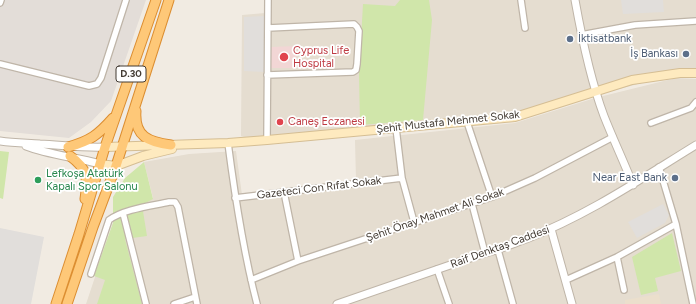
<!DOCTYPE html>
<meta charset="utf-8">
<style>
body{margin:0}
canvas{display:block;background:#f1ebe2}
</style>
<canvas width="696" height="304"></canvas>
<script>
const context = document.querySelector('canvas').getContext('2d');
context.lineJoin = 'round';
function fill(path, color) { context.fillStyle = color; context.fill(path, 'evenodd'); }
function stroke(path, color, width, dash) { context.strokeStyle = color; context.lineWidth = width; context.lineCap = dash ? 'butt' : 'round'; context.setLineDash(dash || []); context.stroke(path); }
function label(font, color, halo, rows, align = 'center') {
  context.font = font + ' Figtree,sans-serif'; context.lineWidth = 3.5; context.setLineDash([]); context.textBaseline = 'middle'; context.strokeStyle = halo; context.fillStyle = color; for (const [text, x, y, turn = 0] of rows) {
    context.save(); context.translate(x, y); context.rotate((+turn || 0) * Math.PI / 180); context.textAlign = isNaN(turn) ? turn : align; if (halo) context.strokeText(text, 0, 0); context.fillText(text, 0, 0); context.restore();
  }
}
const residential = new Path2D(`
 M265,0h431v73h-16l-137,36 -147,19 -139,13 -16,-5 1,-121 23,-2z
 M676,78l20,1v225h-610l27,-81 40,-25 -9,-36 45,-8 47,-3 6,44 114,-14 -1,-41 160,-17 80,-25z`);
const industrial = new Path2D(`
 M0,0h146l-35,101 -20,21 -22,16 -69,-7z`);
const education = new Path2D(`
 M659,294l2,10h-36v-4z`);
const medical = new Path2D(`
 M296,46l1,22h-26v-21z`);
const green = new Path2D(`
 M400,0h29l3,20 -9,100 -63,5 -1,-51 4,-70 32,2z
 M0,151l9,1 -6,47 -3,-1z
 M144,162l9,37 -11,6 5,31 -22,3 17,65h-45l8,-24 -11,-4 19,-53v-26l12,-19z
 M672,233l9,38 -26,7 3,13 -17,4 -9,-38z`);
const parking = new Path2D(`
 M621,0h42l1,12 -41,2z
 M265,16v56l-21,-1v-54z
 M663,204l6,11 -4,8 -28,15 -9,-16z
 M0,228l44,9 -13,67h-31z`);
const minor = new Path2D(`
 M521,0l4,28
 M0,3l1,-3
 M581,35l54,-10 61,-4
 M0,64l89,22 8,-2 4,-6 25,-78
 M267,75l86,-3 3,-2 1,-6 2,-33 -2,-4 -3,-3 -86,4
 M467,122l25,75
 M651,123l40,-15 5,-6
 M396,128l6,50 12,44
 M267,140l1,-140
 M228,143c7,54 15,108 29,161
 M659,167l17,57 17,80
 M284,192l14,69
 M235,198l167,-20
 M472,204l13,49
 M123,213l23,91
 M498,250l15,54
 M617,257l7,33
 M437,269l12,35
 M91,274l18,-54c15,-11 42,-14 60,-18h6l3,5 19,97
 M251,280l47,-19 194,-64 43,-19 78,-41
 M566,280l51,-23 59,-33
 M174,304l21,-7`);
const tertiary = new Path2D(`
 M575,0c7,39 15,79 29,116 9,23 20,46 29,69
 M0,141c14,2 26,2 40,3 22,1 43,4 65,3
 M26,146c23,9 50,11 74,18
 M551,229l21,75
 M337,304l148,-51c14,-3 27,-9 41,-14 62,-24 113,-59 170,-94`);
const secondary = new Path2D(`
 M105,147l123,-4 39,-3 248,-23 117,-37 48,-7h16
 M100,164l16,2 27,-10 29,-7`);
const trunk = new Path2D(`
 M136,111c-2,26 13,31 35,34
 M68,147c22,-6 30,-12 45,-29
 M70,156c18,13 18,22 15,43
 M56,304l23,-70 26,-87 51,-147
 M67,304l26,-77 23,-61 53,-166`);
const markers = [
 [570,39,4,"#5c6f8a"],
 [686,54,4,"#5c6f8a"],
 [284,57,5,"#e0444e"],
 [280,122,4,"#e0444e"],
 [675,178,4,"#5c6f8a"],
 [38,180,4,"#2e9e5b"]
];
const shields = [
 [131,74,30]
];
const shieldNames = [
 ["D.30",131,74]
];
const serviceNames = [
 ["İktisatbank",578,39,"left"],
 ["İş Bankası",678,54],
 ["Near East Bank",667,178]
];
const healthNames = [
 ["Cyprus Life",293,51],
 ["Hospital",293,64],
 ["Caneş Eczanesi",288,122]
];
const streetNames = [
 ["Şehit Mustafa Mehmet Sokak",448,122,-6],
 ["Gazeteci Con Rıfat Sokak",319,188,-7],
 ["Şehit Önay Mahmet Ali Sokak",435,215,-19],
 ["Raif Denktaş Caddesi",500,247,-20]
];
const leisureNames = [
 ["Lefkoşa Atatürk",46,174],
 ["Kapalı Spor Salonu",46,187]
];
fill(residential, '#e5ddd0');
fill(industrial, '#e3ddd8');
fill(education, '#ebdfcc');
fill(medical, '#f2d6d5');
fill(green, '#d0e6aa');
fill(parking, '#e1dedb');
stroke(minor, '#bfb5a8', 8);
stroke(tertiary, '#bfb5a8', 9);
stroke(secondary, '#d5be94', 10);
stroke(trunk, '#dc8e31', 11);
stroke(minor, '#fff', 5.5);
stroke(tertiary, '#fff', 7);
stroke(secondary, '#feeabf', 8);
stroke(trunk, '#fec878', 9);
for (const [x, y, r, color] of markers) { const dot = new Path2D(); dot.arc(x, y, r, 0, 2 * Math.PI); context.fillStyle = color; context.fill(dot); stroke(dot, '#fff', 1.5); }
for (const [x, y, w] of shields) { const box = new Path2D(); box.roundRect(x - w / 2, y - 8, w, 16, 3); context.fillStyle = '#fff'; context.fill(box); stroke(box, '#433b33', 1); }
label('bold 10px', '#433b33', null, shieldNames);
label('11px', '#4e5e75', '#fff', serviceNames, 'right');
label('11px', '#be3a42', '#fff', healthNames, 'left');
label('11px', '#433b33', '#fff', streetNames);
label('11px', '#27864d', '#fff', leisureNames, 'left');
</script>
